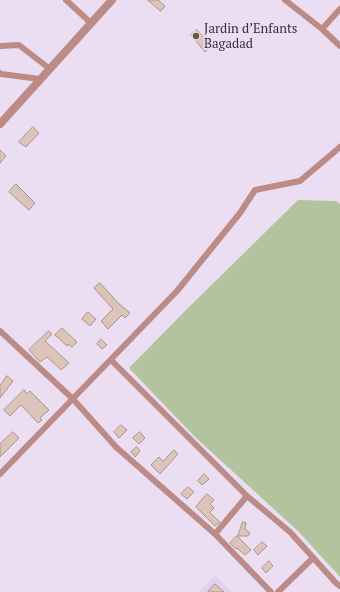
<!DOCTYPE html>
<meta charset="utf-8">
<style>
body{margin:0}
canvas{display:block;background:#ebdef2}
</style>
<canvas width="340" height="592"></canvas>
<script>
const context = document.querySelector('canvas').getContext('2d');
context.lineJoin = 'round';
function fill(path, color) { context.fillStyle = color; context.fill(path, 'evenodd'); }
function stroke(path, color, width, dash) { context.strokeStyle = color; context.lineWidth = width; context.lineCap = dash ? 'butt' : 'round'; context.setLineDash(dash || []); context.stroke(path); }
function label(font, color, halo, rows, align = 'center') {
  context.font = font + ' "PT Serif",serif'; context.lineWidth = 3.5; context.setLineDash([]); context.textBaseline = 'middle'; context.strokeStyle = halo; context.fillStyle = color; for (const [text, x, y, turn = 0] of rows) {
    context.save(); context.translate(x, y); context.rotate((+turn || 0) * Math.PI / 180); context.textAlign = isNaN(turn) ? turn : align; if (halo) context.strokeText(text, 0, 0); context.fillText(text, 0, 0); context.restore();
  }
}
const built = new Path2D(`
 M215,576l18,16h-34z`);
const green = new Path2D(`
 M298,200l38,1 4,3v373l-41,-45 -105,-96 -65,-68 57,-58z`);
const building = new Path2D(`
 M148,0h10l7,6 -4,5z
 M197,30l14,15 -6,7 -14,-17z
 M33,127l6,6 -13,14 -7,-5z
 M0,150l6,6 -6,7z
 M16,184l19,19 -6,7 -20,-18z
 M100,283l18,20 12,10 -5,5 -3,-3 -14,14 -7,-8 12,-12 -19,-21z
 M88,312l8,7 -6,7 -8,-7z
 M62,328l15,14 -5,5 -4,-3 -1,2 -12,-11z
 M49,331l3,3 -7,7 24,22 -8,7 -14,-13 -7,5 -11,-12z
 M101,339l6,6 -5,4 -5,-5z
 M7,376l6,5 -13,17v-12z
 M24,390l3,4 3,-3 19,19 -9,8 2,2 -4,3 -17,-18 -11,11 -6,-6z
 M121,425l6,5 -8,8 -5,-6z
 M13,432l6,6 -19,19v-13z
 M140,432l5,6 -6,6 -6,-6z
 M137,447l3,4 -5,6 -4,-5z
 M174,450l4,4 -18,20 -9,-9 8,-8 4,4z
 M204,474l5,5 -7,6 -4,-4z
 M188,487l6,5 -7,7 -6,-5z
 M207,494l7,6 -4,4 4,4 -3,3 -1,2 10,9 -5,4 -19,-19z
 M243,522l3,1 -1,6 5,4 -2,3h-10z
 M237,536l14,14 -6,5 -8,-7 -1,1 -6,-6z
 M262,542l5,4 -9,9 -4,-5z
 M269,561l4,5 -7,7 -4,-5z
 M215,584l9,8h-16z`);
const minor = new Path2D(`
 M66,0l25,23
 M285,0l37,29 18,17
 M322,29l18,-20
 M0,46l19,-1 31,24
 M0,73l1,1 39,5
 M0,331l73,68 43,48 99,87 56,58
 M111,360l136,136 43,36 46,51 4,3
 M0,474l177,-183 63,-78 15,-23 45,-9 40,-34
 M215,534l32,-38
 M278,592l35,-34`);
const tertiary = new Path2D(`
 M0,124l112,-124`);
const markers = [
 [196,36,4,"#685d2a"]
];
const poiNames = [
 ["Jardin d’Enfants",204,29],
 ["Bagadad",204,44]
];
fill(built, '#e2d1eb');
fill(green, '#b3c39d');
fill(building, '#dcc4bb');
stroke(building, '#aa938b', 1);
stroke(minor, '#bd8b86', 6);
stroke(tertiary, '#bd8b86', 8);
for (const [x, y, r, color] of markers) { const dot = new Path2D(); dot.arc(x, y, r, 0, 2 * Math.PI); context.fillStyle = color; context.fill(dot); stroke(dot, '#ebdef2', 1.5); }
label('13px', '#342f37', '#ebdef2', poiNames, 'left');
</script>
